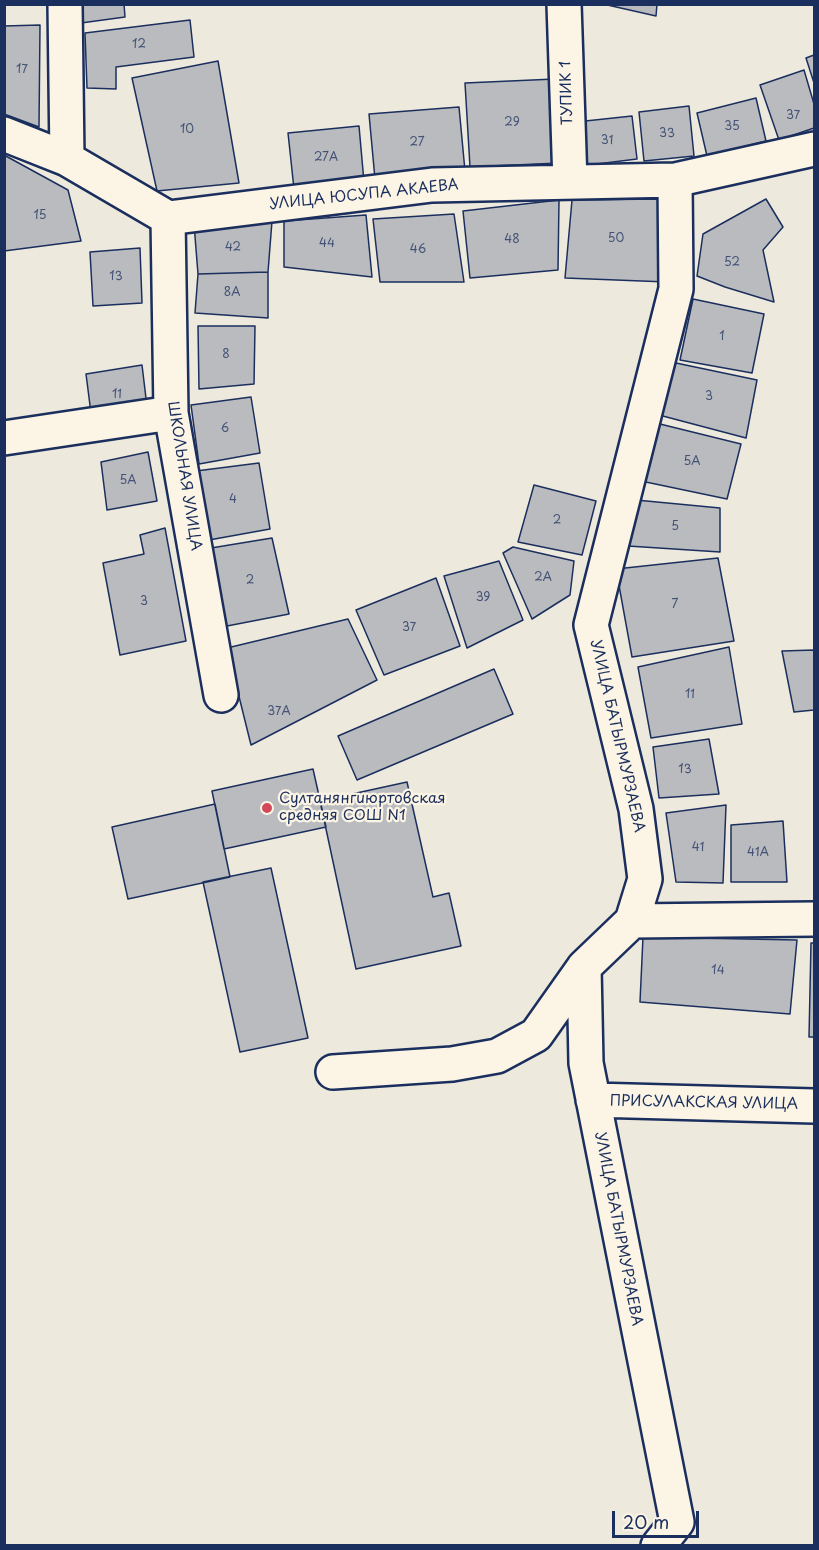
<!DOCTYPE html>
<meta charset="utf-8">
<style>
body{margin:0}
#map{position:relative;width:819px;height:1550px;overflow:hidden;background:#eee9dd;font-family:"Playpen Sans",sans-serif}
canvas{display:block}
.frame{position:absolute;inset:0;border:6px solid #1b2f5e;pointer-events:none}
.scale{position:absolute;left:612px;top:1511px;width:87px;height:27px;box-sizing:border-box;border:3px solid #1b2f5e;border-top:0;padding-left:8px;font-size:18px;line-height:21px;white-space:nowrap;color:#1b2f5e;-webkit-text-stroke:4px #fcf5e5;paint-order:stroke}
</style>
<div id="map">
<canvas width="819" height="1550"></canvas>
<div class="frame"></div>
<div class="scale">20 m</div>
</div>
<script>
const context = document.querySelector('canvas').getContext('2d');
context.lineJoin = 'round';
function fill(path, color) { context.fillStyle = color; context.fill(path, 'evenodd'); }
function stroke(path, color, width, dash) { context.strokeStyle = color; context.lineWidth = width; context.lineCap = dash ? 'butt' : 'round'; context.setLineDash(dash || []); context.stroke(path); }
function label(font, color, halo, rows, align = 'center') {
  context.font = font + ' "Playpen Sans",sans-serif'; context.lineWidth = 4.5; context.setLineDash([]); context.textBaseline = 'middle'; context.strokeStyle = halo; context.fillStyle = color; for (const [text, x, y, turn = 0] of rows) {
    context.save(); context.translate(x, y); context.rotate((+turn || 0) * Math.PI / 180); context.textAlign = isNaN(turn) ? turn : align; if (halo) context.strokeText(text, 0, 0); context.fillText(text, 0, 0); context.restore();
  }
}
const building = new Path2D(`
 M79,4h45l1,13 -44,6z
 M603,4h54l-1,12z
 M190,20l4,37 -78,10v22l-29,-1 -2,-55z
 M40,25l-1,102 -35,-13v-88z
 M814,55v28l-8,-25z
 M218,61l21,122 -82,8 -25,-113z
 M804,70l10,34v24l-35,12 -19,-55z
 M555,79l4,84 -89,4 -5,-84z
 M756,98l10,43 -59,15 -10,-43z
 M689,106l5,50 -50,5 -5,-49z
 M459,107l6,64 -90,8 -6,-65z
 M632,116l5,43 -56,7 -5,-44z
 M359,126l5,56 -70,7 -6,-56z
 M4,155l64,35 13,51 -77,10z
 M659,199l8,83 -102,-4 7,-78z
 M766,199l17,28 -20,23 11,52 -49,-15 -28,-11 6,-42z
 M559,200l-1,70 -88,8 -7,-67z
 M454,214l10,68h-84l-7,-63z
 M366,215l6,62 -88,-10v-46z
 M272,221l-4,51 -70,2 -4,-50z
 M140,248l2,55 -49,3 -3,-54z
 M268,272v46l-73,-5 3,-39z
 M693,299l71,15 -12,59 -72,-13z
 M198,326h57l-1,58 -55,5z
 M676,363l81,17 -11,58 -87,-23z
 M142,365l6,50 -56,6 -6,-47z
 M251,397l9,56 -61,11 -8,-59z
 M660,424l81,20 -14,55 -86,-18z
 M148,452l9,49 -50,9 -6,-48z
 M259,463l11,66 -61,11 -13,-69z
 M534,485l62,16 -14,54 -64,-13z
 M636,500l84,8v44l-92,-6z
 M165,528l21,113 -66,14 -17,-92 41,-9 -4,-19z
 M272,538l17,76 -62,12 -16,-78z
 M513,547l61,14 -4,34 -38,24 -29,-66z
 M718,558l16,83 -102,16 -16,-88z
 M499,561l24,59 -56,28 -23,-72z
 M436,578l24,68 -76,29 -28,-65z
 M348,619l29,61 -126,65 -24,-97z
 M729,647l13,77 -91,14 -13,-71z
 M814,650v60l-20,2 -12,-61z
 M494,669l19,45 -156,66 -19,-44z
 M709,739l10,55 -60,4 -6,-51z
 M313,769l13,58 -102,22 -12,-58z
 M407,782l26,115 16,-4 12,53 -105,23 -36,-168z
 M215,804l15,73 -102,22 -16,-72z
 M726,805l-3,78 -47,-1 -10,-69z
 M783,821l4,61h-56v-57z
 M271,868l37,170 -68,14 -37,-170z
 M643,937l154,3 -7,74 -150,-12z
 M811,943h3v94h-5z`);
const minor = new Path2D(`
 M65,4l2,155
 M564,4l6,178
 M4,134l63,25 101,59 264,-33 243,-5 139,-31
 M168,218l3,195 50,282
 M4,438l167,-25
 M632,921l182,-2
 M333,1072l119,-8 45,-8 39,-21 48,-68
 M593,1100l221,6
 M658,1546l19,-24 -91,-459 -2,-96 48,-46 13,-42 -9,-70 -45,-184 85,-336 -1,-109`);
const markers = [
 [267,808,6,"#d1495b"]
];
const numberNames = [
 ["12",139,45],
 ["17",22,70],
 ["37",793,116],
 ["29",512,123],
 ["35",732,127],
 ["10",187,130],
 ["33",667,134],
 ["31",607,141],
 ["27",417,143],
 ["27А",326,158],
 ["15",40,216],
 ["50",616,239],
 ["48",512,240],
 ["44",327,244],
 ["42",233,248],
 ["46",418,250],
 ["52",732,263],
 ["13",116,277],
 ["8А",232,293],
 ["1",722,337],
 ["8",226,355],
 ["11",117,395],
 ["3",709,397],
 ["6",225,429],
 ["5А",692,462],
 ["5А",128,481],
 ["4",233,500],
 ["2",557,521],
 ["5",675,527],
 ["2А",543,578],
 ["2",250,581],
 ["39",483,598],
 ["3",144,602],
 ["7",675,605],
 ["37",409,628],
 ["11",690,695],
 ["37А",279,712],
 ["13",685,770],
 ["41",698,848],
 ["41А",758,853],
 ["14",718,971]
];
const streetNames = [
 ["ТУПИК 1",567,93,-92],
 ["УЛИЦА ЮСУПА АКАЕВА",364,195,-6],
 ["ШКОЛЬНАЯ УЛИЦА",184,476,81],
 ["УЛИЦА БАТЫРМУРЗАЕВА",617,736,77],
 ["ПРИСУЛАКСКАЯ УЛИЦА",704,1103,1],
 ["УЛИЦА БАТЫРМУРЗАЕВА",618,1229,79]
];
const poiNames = [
 ["Султанянгиюртовская",279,799],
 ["средняя СОШ N1",279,816]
];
fill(building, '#babbbe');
stroke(building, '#1b2f5e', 1.5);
stroke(minor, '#1b2f5e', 38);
stroke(minor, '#fcf5e5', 33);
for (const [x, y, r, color] of markers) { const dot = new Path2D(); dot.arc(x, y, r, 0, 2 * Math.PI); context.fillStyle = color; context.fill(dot); stroke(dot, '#fcf5e5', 2); }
label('12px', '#435276', null, numberNames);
label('15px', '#1b2f5e', '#fcf5e5', streetNames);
label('15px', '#1b2f5e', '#fcf5e5', poiNames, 'left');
</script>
